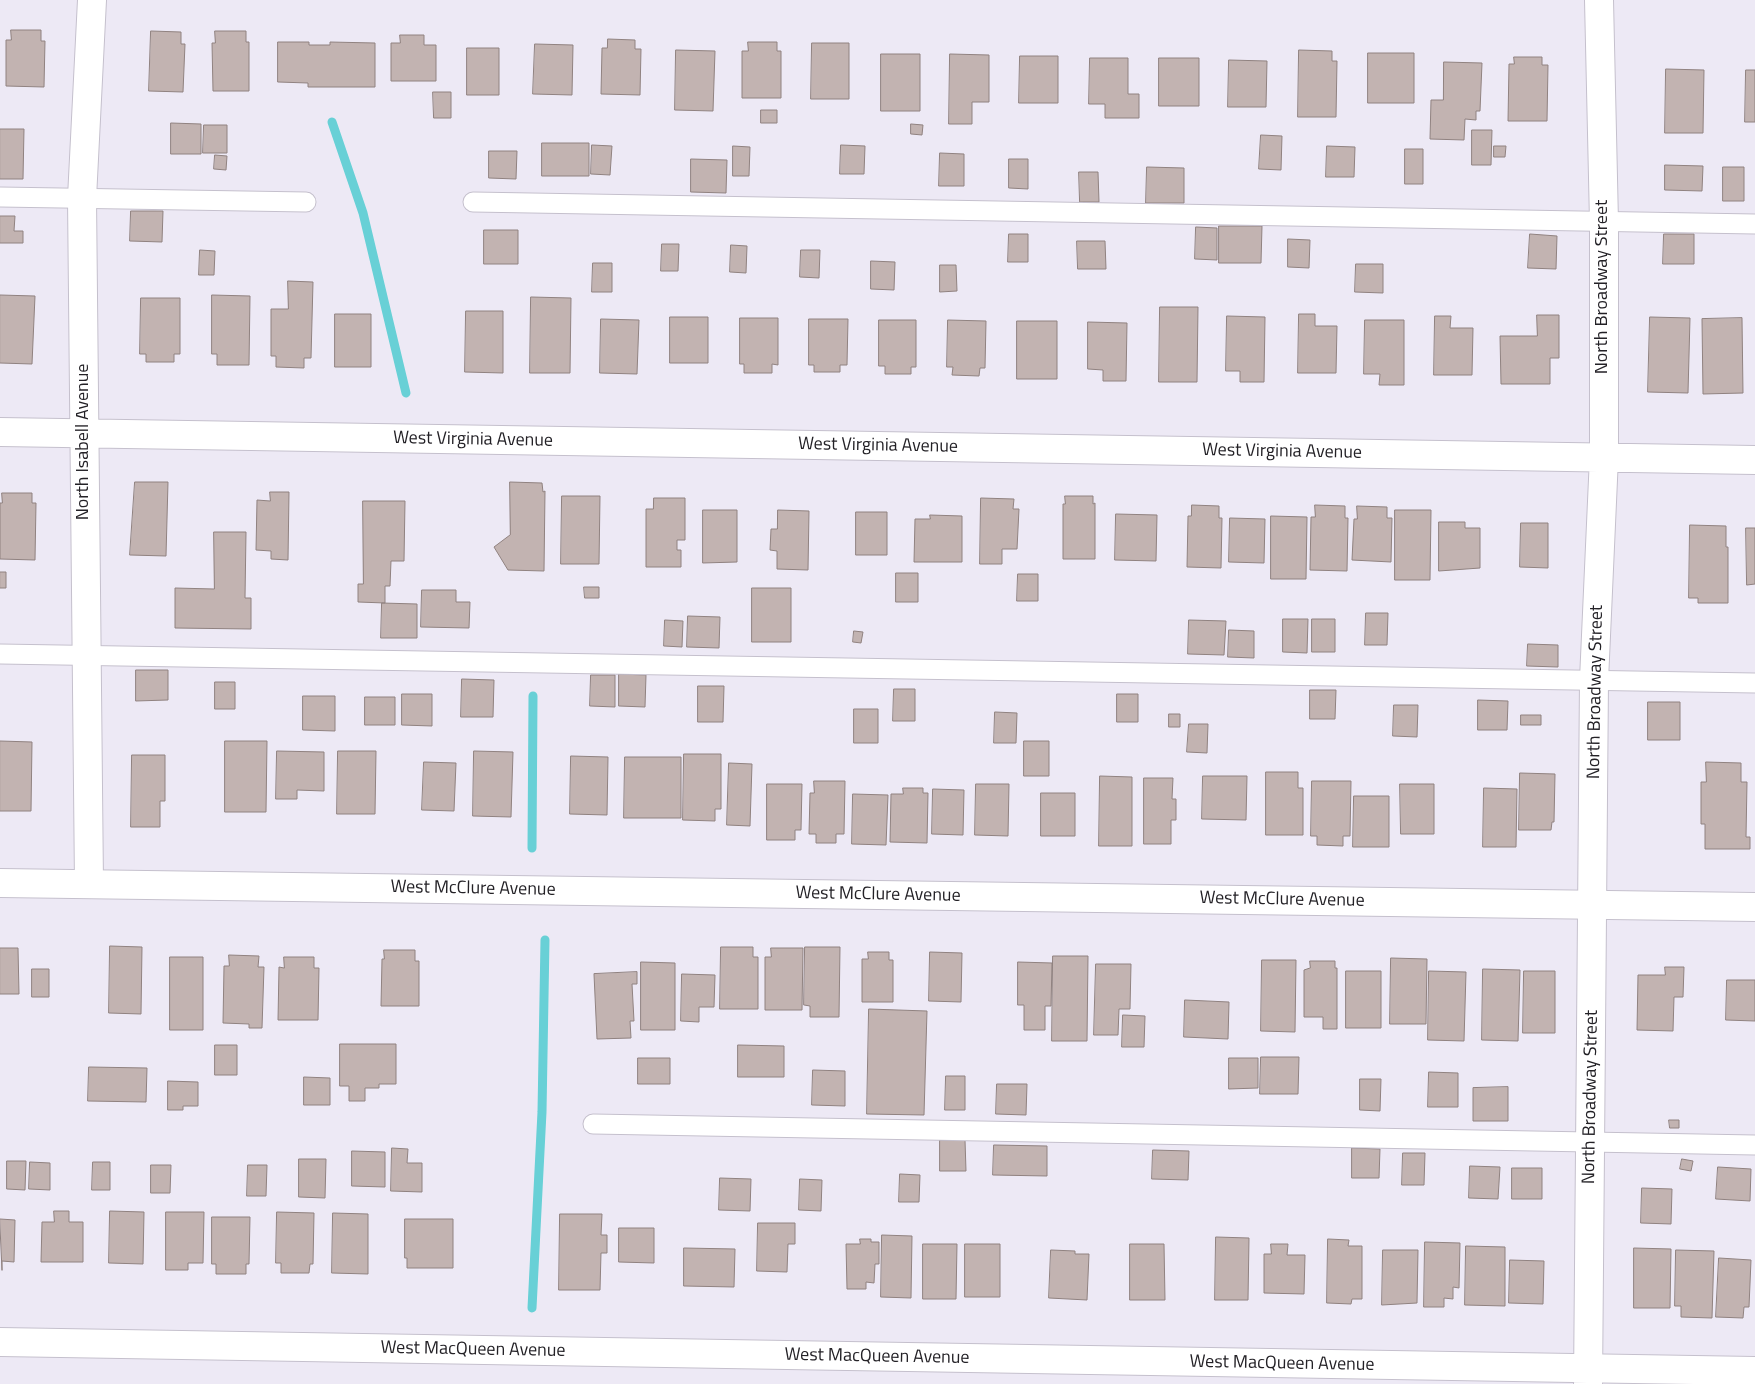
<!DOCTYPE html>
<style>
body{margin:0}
canvas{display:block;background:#ede9f5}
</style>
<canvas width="1755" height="1384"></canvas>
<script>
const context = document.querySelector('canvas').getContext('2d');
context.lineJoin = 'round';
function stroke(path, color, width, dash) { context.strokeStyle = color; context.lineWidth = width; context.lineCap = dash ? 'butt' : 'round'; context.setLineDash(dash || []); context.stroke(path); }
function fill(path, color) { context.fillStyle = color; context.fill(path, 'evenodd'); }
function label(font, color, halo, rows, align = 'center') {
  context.font = font + ' "Titillium Web",sans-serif'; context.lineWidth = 4; context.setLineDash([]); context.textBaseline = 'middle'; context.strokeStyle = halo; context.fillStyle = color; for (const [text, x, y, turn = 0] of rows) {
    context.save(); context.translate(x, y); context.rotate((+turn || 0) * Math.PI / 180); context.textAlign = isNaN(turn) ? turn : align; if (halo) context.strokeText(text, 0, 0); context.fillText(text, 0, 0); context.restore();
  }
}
const stream = new Path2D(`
 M332,122l31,91 43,180
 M532,848l1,-152
 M532,1308l10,-196 3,-172`);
const building = new Path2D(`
 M11,30h30v11h4l-1,46 -38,-1v-46h5z
 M151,31l30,1v12h4l-2,48 -34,-1z
 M215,31h31v11h3v49h-36l-1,-48h3z
 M400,35h24v10h12v36h-45v-38h9z
 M608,39l27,1v9h6l-1,46 -39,-1 1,-46h5z
 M278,42h31v3h21v-3l45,1v44h-67v-4l-30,-1z
 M748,42h29v9h4v47h-39v-47h6z
 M812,43h37v56h-38z
 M535,44l38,1 -1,50 -39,-1z
 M467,48h32v47h-32z
 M676,50l39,1 -2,60 -38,-1z
 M1299,50l33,1v10h5l-1,56h-38z
 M1368,53h46v50h-46z
 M881,54h39v57h-39z
 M950,54l39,1v47h-17v22h-23z
 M1020,56h38v47h-39z
 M1514,57h28v8h6l-1,56h-39l1,-57h5z
 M1090,58h38v36h11v24h-34v-14h-16z
 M1159,58h40v48h-40z
 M1229,60l38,1 -1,46h-38z
 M1444,62l38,1 -2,48h-4v9l-11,-1 -1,21 -34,-1 1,-39h12z
 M1666,69l38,1 -1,63h-38z
 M1746,70h9v52h-10z
 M433,92h18v26h-17z
 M761,110h16v13h-16z
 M171,123l30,1v30h-30z
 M911,124l12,1 -1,10 -11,-1z
 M204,125h23v28h-24z
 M0,129h24l-1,50h-23z
 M1472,130h20l-1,35h-19z
 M1261,135l21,1 -1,34 -22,-1z
 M542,143h47v33h-47z
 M592,145l20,1 -2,29 -19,-1z
 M841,145l24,1 -1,28h-24z
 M733,146l17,1 -1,29h-16z
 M1327,146l28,1 -1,30h-28z
 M1494,146h12l-1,11h-11z
 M1405,149h18v35h-18z
 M489,151h28l-1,28 -27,-1z
 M940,153l24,1v32h-25z
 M215,155l12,1 -1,14 -12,-1z
 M691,159l36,1 -1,33 -35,-1z
 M1009,159h19v30l-19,-1z
 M1665,165l38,1 -1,25 -37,-1z
 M1147,167l37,1v35h-38z
 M1723,167h21v34h-21z
 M1079,172h19l1,30h-19z
 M131,211h32l-1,31 -32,-1z
 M0,216h15l-1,15h9v12h-23z
 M1219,226h43l-1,37h-42z
 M1196,227l21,1v32l-22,-1z
 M484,230h34v34h-34z
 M1009,234h19v28h-20z
 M1530,234l27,2 -1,33 -28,-1z
 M1664,234h30v30h-31z
 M1288,239l22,1 -1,28 -21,-1z
 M1077,241h28l1,28h-28z
 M662,244h17l-1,27h-17z
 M731,245l16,1 -1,27 -16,-1z
 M200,250l15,1 -1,24h-15z
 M801,250h19l-1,28 -19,-1z
 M871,261l24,1 -1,28 -23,-1z
 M593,263h19v29h-20z
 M1356,264h27v29l-28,-1z
 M940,265h16l1,26 -17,1z
 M288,281l25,1 -2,76h-7v10l-28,-1v-11h-5v-47h17z
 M0,295l35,1 -3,68 -32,-1z
 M212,295l38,1 -1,69h-32v-11h-5z
 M531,297l40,1 -1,75h-40z
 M141,298h39v56h-6v8h-28v-8h-6z
 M1160,307h38l-1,75h-38z
 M466,311h37v62l-38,-1z
 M335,314h36v53h-36z
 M1299,314h16v12h22l-1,47h-38z
 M1537,315h22v43h-9v26h-49l-1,-48h37z
 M1227,316l38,1 -1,65h-24v-11h-14z
 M1435,316h16l-1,12h23l-1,47h-38z
 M670,317h38v46h-38z
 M1650,317l40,1 -2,75 -40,-1z
 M740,318h38v47l-6,-1v9h-28v-9h-4z
 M1742,318l1,75 -40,1 -1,-75z
 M601,319l38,1 -2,54 -37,-1z
 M809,319h39l-1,46h-7v7h-26v-7h-5z
 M879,320h37v47h-5v7h-26v-8h-6z
 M948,320l38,1 -1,47h-5l-1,8 -27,-1 1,-8h-6z
 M1365,320h39v65h-25l1,-11h-16z
 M1017,321h40v58h-40z
 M1088,322l39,1 -1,58h-23v-11l-15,-1z
 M135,482h33l-2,74 -36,-1z
 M510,482l32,1 1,9 2,-1 -1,80 -36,-1 -14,-23 16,-12z
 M270,492h19l-1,68 -17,-1v-8l-15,-1 1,-50 13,1z
 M2,493h30v10h4l-1,57 -35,-1v-56h2z
 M562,496h38l-1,68h-38z
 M1065,496h28v8l2,-1v56h-32v-55h2z
 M654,498h31v42h-8v10h4v17h-35v-58h7z
 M981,498l33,1 -1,10h6l-2,40h-15v15h-22z
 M363,501h42l-1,60h-13l-1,25h-5v17l-27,-1v-18h5z
 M1192,505l27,1v12h3l-1,50 -34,-1 1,-51h3z
 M1315,505l30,1v12h3l-1,53 -37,-1 1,-53h4z
 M1357,506l30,1v11h5l-1,44 -39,-2 2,-41h3z
 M703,510h34v52l-34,1z
 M778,510l31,1 -1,59 -31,-1v-18l-7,-1 1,-21h6z
 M1395,510h36l-1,70h-35z
 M856,512h31v43h-31z
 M1116,514l41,1 -1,46 -41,-1z
 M930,515l32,1v46h-48l1,-43h15z
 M1271,516l36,1 -1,62h-35z
 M1230,518l35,1 -1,44 -35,-1z
 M1439,522h26v6h15v40l-41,3z
 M1521,523h27v45l-28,-1z
 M1690,525l36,1v21h2v56h-30v-5h-9z
 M1746,528h9v56l-8,1z
 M214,532h32l-1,66h6v31l-76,-1v-40l39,1z
 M0,572h6v16h-6z
 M896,573h22v29h-22z
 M1018,574h20v27h-21z
 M584,587h15v11h-14z
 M752,588h39v54h-39z
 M422,590h34v12h14l-1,26 -48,-1z
 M382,603l35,1v34h-36z
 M1366,613h22l-1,32h-22z
 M688,616l32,1 -1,31 -32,-1z
 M1283,619h25l-1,34 -24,-1z
 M1312,619h23v33h-23z
 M665,620l18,1 -1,26 -18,-1z
 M1189,620l37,1 -2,34 -36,-1z
 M1229,630l25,1v27l-26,-1z
 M854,631l9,1 -2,11 -8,-1z
 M1528,644l30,1v22l-31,-1z
 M136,670h32v30l-32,1z
 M619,674l27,1 -1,32 -26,-1z
 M591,675h24v32l-25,-1z
 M462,679l32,1 -1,37h-32z
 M215,682h20v27h-20z
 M698,686h26l-1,36h-25z
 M894,689h21v32h-22z
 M1310,690h26l-1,29h-25z
 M402,694h30v32l-30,-1z
 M1117,694h21v28h-21z
 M303,696h32v35l-32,-1z
 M365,697h30v28h-30z
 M1478,700l30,1 -1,29h-29z
 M1648,702h32v38h-32z
 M1394,705h24l-1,32 -24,-1z
 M854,709h24v34h-24z
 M995,712l22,1 -1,30h-22z
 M1169,714h11v13h-11z
 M1521,715h20v10h-20z
 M1189,724h19l-1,29 -20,-1z
 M0,741l32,1 -1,69h-31z
 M225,741h42l-1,71h-41z
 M1024,741h25v35h-25z
 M277,751l47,1v39l-27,-1v9h-21z
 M338,751h38l-1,63h-38z
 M474,751l39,1 -2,65 -38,-1z
 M684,754h37v55h-6v12l-32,-1z
 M132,755h33v46h-5v26h-29z
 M571,756l37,1 -1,58 -37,-1z
 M625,757h56v61h-57z
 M424,762l32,1 -2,48 -32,-1z
 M1706,762l35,1v19h6l-1,55h4v12h-45v-25h-4v-42h5z
 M729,763l23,1 -2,62 -23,-1z
 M1266,772h32v16h5v47h-37z
 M1520,773l35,1 -1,48h-2l-1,8h-32z
 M1100,776l32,1v69h-33z
 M1203,776h44l-1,44 -44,-1z
 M1144,778h29l-1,21h4v21h-5v24h-27z
 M814,781h31l-1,53h-8v9h-20v-9h-7l1,-41h4z
 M1312,781h39l-1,55h-7v10l-26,-1v-9h-6z
 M767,784h35l-1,46h-6v10h-28z
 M976,784h33l-1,52 -33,-1z
 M1400,784h34v50h-33z
 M903,788h20v5h5l-1,50 -37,-1 1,-48h12z
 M1484,788l33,1 -1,58h-33z
 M933,789l31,1 -1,45 -31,-1z
 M1041,793h34v43h-34z
 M853,794l35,1 -2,50 -34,-1z
 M1354,796h35v51h-36z
 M110,946l32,1 -1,67 -32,-1z
 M721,947h32v10h5v52h-38z
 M805,947h35l-1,70h-29v-11l-6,-1z
 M0,948h18l1,46h-19z
 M771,948h32l-1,62h-37v-53h6z
 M384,950h31v11h4v45h-38l1,-47h2z
 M868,952h21v8h4v42h-31v-43h6z
 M930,952l32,1 -1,49 -32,-1z
 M229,955l30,1 -1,11h6l-2,61h-13v-4l-26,-1 1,-57h5z
 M1053,956h35l-1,85h-35z
 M170,957h33v73h-33z
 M284,957h30v11h5l-1,52h-40l1,-53 5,1z
 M1391,958l36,1 -1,65h-36z
 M1262,960h34l-1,72 -34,-1z
 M1310,961h25v7h2v61h-14v-12h-19v-47l6,-2z
 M641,962l34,1v67h-34z
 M1018,962l34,1 -1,43h-6v24h-21v-25h-6z
 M1096,964h35l-1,45h-11l-1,26h-24z
 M1665,967h19l-1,30h-9l-1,34 -36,-1 1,-55h27z
 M32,969h17v28h-17z
 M1483,969l37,1 -2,71 -36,-1z
 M1346,971h35v57h-35z
 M1429,971l37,1 -2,69 -36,-1z
 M1524,971h31v62h-32z
 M637,972v12h-5l2,37h-4l1,17 -34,1 -3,-65z
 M682,974l33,1 -1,32h-15v15l-18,-1z
 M1727,980h28v41l-29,-1z
 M1185,1000l44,2 -1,37 -44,-2z
 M869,1009l58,2 -3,104 -57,-1z
 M1123,1015l22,1 -1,31h-22z
 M340,1044h56v40h-17v4h-14v13h-16v-15h-9z
 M215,1045h22v30h-22z
 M738,1045l46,1v31h-46z
 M1261,1057h38l-1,37h-38z
 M638,1058h32v26h-32z
 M1229,1058h29v30l-29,1z
 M89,1067l58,1 -1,34 -58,-1z
 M813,1070l32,1v35l-33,-1z
 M1429,1072l29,1v34h-30z
 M946,1076h19v34h-20z
 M304,1077l26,1v27h-26z
 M1360,1079h21l-1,32 -20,-1z
 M168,1081l30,1v24h-15v4h-15z
 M997,1084h30l-1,31 -30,-1z
 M1508,1087v34h-35v-33z
 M1669,1120h10v8h-9z
 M940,1140h25l1,31h-26z
 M994,1145l53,1v30l-54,-1z
 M392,1148l16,1 -1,14h15v29l-31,-1z
 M1352,1148l28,1 -1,29h-27z
 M1153,1150l36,1 -1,29 -36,-1z
 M352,1151l33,1v35l-33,-1z
 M1403,1153h22l-1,32h-22z
 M299,1159h27l-1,39 -26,-1z
 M1682,1159l11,2 -2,10 -11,-2z
 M7,1161h19l-1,29 -18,-1z
 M30,1162l20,1v27l-21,-1z
 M93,1162h17v28h-18z
 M151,1165h20l-1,28h-19z
 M248,1165h19l-1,31h-19z
 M1470,1166l30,1 -2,32 -29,-1z
 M1718,1167l33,2 -1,32 -34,-2z
 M1512,1168h30v31h-30z
 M900,1174l20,1 -1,27h-20z
 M720,1178l31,1 -1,32 -31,-1z
 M800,1179l22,1 -1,31 -22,-1z
 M1642,1188l30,1 -1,35 -30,-1z
 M54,1211h15v11h14v40h-42l1,-40h12z
 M110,1211l34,1 -1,52 -34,-1z
 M166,1212h38l-1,51h-15v7h-22z
 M277,1212l37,1 -1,51h-3l-1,9h-28v-10h-5z
 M333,1213l35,1v60l-36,-1z
 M560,1214h42l-1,21h6v18h-6l-1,37h-41z
 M212,1217h38l-1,47h-3v10h-30v-10h-4z
 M0,1219l15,1 -1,42 -12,-1v9z
 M405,1219h48v49h-46v-10h-2z
 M758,1223h37v21h-7l-1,28 -30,-1z
 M619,1228h35v35l-35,-1z
 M882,1235l30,1 -1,62 -30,-1z
 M1216,1237l33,1 -1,62h-33z
 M860,1239h11v3h8v22h-4l-1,19 -8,-1v7h-19l-1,-45h14z
 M1328,1239l21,1 -1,6h14v53h-10l-1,5 -24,-1z
 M1425,1242l35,1 -1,45 -6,-1v12l-9,-1v9h-20z
 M923,1244h34l-1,55h-33z
 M965,1244h35v53h-35z
 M1130,1244h34l1,56h-35z
 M1271,1244h17l-1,11h18l-1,39 -40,-1v-39h7z
 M1466,1246l39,1v59l-40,-1z
 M684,1248l51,1 -1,38 -50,-1z
 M1634,1248l37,1 -1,59h-36z
 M1051,1250l24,1v3h14l-2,46 -38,-2z
 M1383,1250h35l-1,53 -35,2z
 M1676,1250l38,1 -2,67 -31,-1v-11h-6z
 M1719,1258l32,2 -2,47h-5l-1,11 -27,-1z
 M1510,1260l34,1 -1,43 -34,-1z`);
const lane = new Path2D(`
 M0,197l306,5
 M473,202l1282,22
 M0,654l1755,29
 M593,1124l1162,21`);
const street = new Path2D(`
 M0,432l1755,28
 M89,884l-7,-686 10,-198
 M0,1342l1755,29
 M1588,1384l6,-704 10,-223v-235l-5,-222`);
const secondary = new Path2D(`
 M0,883l1755,24`);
const streetNames = [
 ["North Broadway Street",1603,287,-90],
 ["West Virginia Avenue",473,440,1],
 ["North Isabell Avenue",84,442,-90],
 ["West Virginia Avenue",878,446,1],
 ["West Virginia Avenue",1282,452,1],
 ["North Broadway Street",1596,692,-89],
 ["West McClure Avenue",473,889,1],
 ["West McClure Avenue",878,895,1],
 ["West McClure Avenue",1282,900,1],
 ["North Broadway Street",1591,1097,-89],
 ["West MacQueen Avenue",473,1350,1],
 ["West MacQueen Avenue",877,1357,1],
 ["West MacQueen Avenue",1282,1364,1]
];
stroke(stream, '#68d0d6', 9);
fill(building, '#c2b3b1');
stroke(building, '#908280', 1);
stroke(lane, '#c5c0cd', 21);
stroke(street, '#c5c0cd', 30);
stroke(secondary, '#c5c0cd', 30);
stroke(lane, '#fff', 19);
stroke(street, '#fff', 28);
stroke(secondary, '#fff', 28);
label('18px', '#232126', '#fff', streetNames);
</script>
